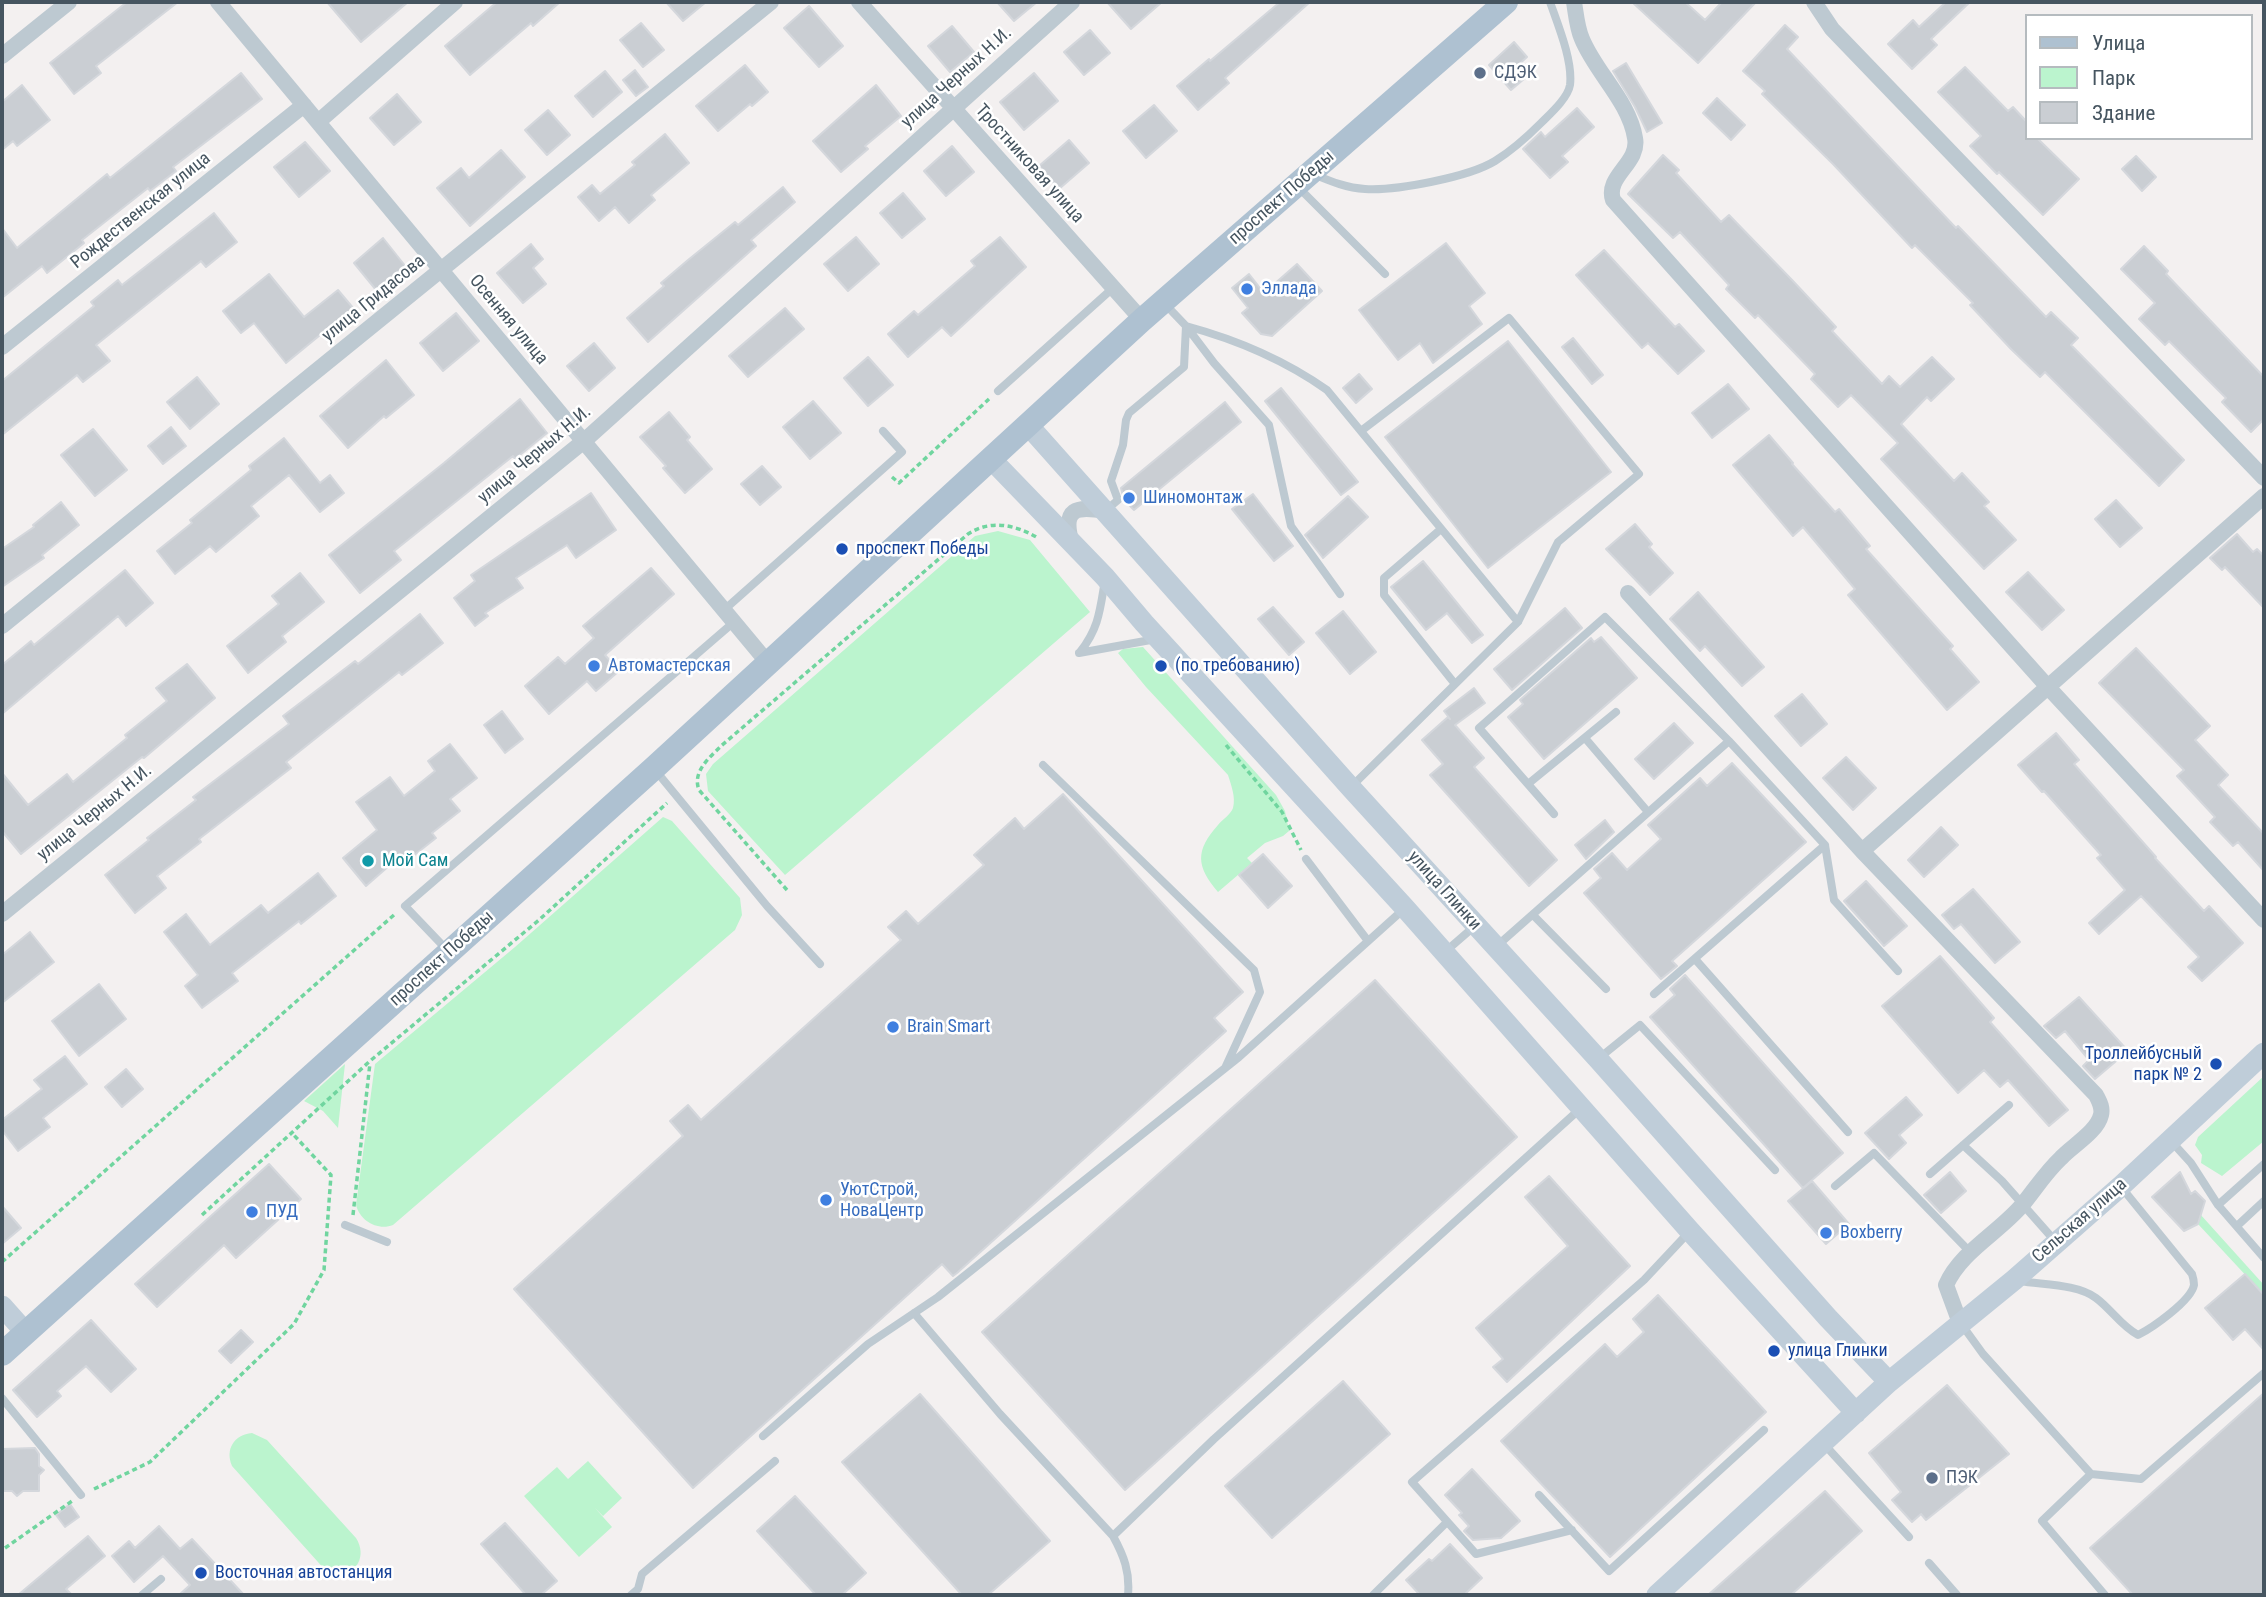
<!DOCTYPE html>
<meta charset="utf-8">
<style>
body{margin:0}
#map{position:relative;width:2266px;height:1597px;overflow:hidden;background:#f3f0f0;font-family:"Roboto Condensed",sans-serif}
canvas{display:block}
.frame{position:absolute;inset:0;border:4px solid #465560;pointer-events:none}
.legend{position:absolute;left:2025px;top:14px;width:228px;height:126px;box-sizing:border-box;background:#fff;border:2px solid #b5bbbf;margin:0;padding:9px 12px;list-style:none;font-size:21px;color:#465560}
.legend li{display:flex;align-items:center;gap:14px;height:35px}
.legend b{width:35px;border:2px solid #b5bbbf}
</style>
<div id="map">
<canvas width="2266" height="1597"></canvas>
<div class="frame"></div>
<ul class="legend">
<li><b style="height:9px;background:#aec1d1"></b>Улица</li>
<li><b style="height:19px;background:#bbf4ce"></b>Парк</li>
<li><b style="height:19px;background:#caced3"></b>Здание</li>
</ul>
</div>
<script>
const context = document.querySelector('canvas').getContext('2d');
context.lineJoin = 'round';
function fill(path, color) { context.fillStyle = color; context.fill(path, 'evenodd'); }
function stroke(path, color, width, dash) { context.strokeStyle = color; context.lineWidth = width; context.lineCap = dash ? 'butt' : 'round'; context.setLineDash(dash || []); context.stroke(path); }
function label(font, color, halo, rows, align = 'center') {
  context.font = font + ' "Roboto Condensed",sans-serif'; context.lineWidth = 5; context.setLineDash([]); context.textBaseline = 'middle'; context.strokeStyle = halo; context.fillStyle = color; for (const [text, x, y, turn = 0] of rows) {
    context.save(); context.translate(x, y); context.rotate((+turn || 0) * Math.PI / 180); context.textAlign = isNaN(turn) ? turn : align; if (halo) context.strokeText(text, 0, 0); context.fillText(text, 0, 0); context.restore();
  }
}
const green = new Path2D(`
 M998,531l32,9 60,72 -305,263 -77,-84 -2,-17 7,-10 262,-228z
 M1143,647l133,148 9,16 4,20 -6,5 -18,7 -18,15 5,5 -34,29c-22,-26 -23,-41 0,-67 4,-5 13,-11 15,-17 3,-11 -2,-23 -5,-33l-82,-88 -28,-34 5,-4z
 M663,817l9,4 68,77 2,17 -7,15 -342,295c-15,6 -33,-4 -37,-20l19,-141 140,-117z
 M345,1064l-7,64 -15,-17 -19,-10z
 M2264,1076v65l-42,35 -21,-13 1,-8 -7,-10 3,-8z
 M2200,1214l64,71v10l-66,-71z
 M252,1433l15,7 89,98c14,22 -6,45 -30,33l-94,-105c-7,-17 2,-31 20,-33z
 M588,1461l34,37 -19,18 -8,-8 17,19 -33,30 -55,-61 33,-29 11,12z`);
const building = new Path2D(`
 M127,2h51l-82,64 5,7 -27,21 -24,-31z
 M327,2h81l-47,40z
 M497,2h63l-27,24 -2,-3 -61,52 -25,-29z
 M666,2h40l-23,19z
 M997,2h40l-23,19z
 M1107,2h55l-31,27z
 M1280,2h30l-85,76 4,5 -31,27 -21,-24 32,-27 1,2z
 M1632,2h53l20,18 17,-18h34l-58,61z
 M1946,2h24l-39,37 6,6 -25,24 -24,-25 25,-24 6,7z
 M809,6l34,40 -24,21 -35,-39z
 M641,23l23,27 -21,17 -23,-27z
 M1785,25l13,12 -11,12 169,179 2,-2 88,91 5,-5 27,26 -7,7 113,115 -25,26 -114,-114 -5,5 -29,-28 -41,-44 3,-2 -58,-58 -3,3 -79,-84 -71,-70 3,-3 -22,-20z
 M952,26l22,26 -24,20 -22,-26z
 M1090,30l20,23 -26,22 -20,-23z
 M1514,42l13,15 -12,11 9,11 -13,11 -22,-25z
 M1626,63l36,60 -15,9 -12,-25 -22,-36z
 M745,65l23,27 -16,14 -2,-2 -32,27 -22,-25z
 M1965,67l43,44 5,-4 13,14v17h11l42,41 -36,36 -44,-43 -2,2 -27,-28 11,-10 -43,-44z
 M635,70l13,17 -12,9 -13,-16z
 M605,71l17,21 -29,25 -18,-21z
 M241,73l21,26 -89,68 3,4 -26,20 -2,-3 -66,52 2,3 -37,30 -5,-7 -40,32v-70l15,20 90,-74 3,4z
 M1034,73l24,28 -34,29 -24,-28z
 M22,85l28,35 -33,26 -4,-5 -11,9v-48z
 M876,85l25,31 -36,30 3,3 -27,23 -28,-31z
 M397,94l24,28 -27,23 -24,-27z
 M1717,98l28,27 -14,15 -28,-27z
 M1154,105l23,26 -31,27 -23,-27z
 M1577,108l17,19 -32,29 6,6 -18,16 -27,-29 18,-17 4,5z
 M548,110l22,25 -23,20 -22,-25z
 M665,134l24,29 -38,32 4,5 -26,23 -14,-16 -16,14 -21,-24 14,-12 8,9 35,-29 -3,-3z
 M1069,140l20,23 -30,26 -20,-23z
 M305,142l25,29 -31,26 -25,-30z
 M952,146l22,26 -28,24 -22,-25z
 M501,150l24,27 -55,49 -33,-38 24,-20 8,10z
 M1663,155l16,15 -3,3 45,49 8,-7 64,66 43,46 -4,4 50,53 7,-8 11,11 32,-30 22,22 -23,22 -4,-4 -26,27 53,57 8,-8 27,29 -5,4 32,34 -32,29 -103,-110 17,-16 -47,-48 -13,12 -27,-28 4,-5 -57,-59 -3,3 -29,-29 3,-4 -49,-53 -7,6 -45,-44z
 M2136,156l20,21 -14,14 -20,-22z
 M783,187l12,15 -44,38 5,6 -108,96 -21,-24 37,-32 -3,-3 27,-23 47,-38 3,3z
 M903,193l22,26 -23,19 -22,-25z
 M214,213l23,29 -31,25 -5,-6 -105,84 14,16 -27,21 -6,-7 -75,60v-54l92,-75 -3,-4 27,-22 4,5z
 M856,237l23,27 -31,27 -24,-27z
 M1000,237l26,30 -75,69 -9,-9 -34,30 -20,-23 26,-23 4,4 57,-49 -4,-5z
 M383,238l27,34 -29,24 -27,-33z
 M1446,243l39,50 -16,13 13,18 -49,39 -13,-20 -22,17 -39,-50z
 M531,244l12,15 -10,9 13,16 -23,19 -26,-30z
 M2144,246l24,25 -2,3 98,103v42l-13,13 -29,-30 4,-4 -57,-57 -4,4 -26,-26 16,-16 -34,-34z
 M1604,250l71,77 4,-3 25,27 -26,23 -30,-31 -6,5 -66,-73z
 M1297,264l25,27 -50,45 -11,-2 -19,-21 6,-5 -16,-20 17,-14 15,19z
 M269,274l35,43 34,-27 21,25 -28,23 -6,-7 -39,32 -32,-40 -13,10 -18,-22z
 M785,308l19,21 -56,48 -19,-21z
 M456,313l23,28 -36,30 -23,-28z
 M1573,338l30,37 -11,9 -30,-37z
 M1508,341l103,131 -123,96 -103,-131z
 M594,343l21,25 -26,23 -22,-25z
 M868,357l25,28 -25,21 -24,-28z
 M386,360l28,35 -28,23 -2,-2 -36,32 -28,-32z
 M1359,374l13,15 -16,14 -13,-15z
 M197,377l22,27 -29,25 -23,-27z
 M1728,384l21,25 -37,29 -20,-25z
 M1281,388l77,94 -17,13 -76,-94z
 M520,399l27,34 -32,26 -2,-3 -119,95 7,9 -41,33 -31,-38 115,-92z
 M813,401l28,32 -31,26 -27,-32z
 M1225,402l16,20 -107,88 -10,-10 -3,-12z
 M669,412l21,25 -3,3 25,29 -27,24 -22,-25 3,-2 -26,-29z
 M171,427l15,19 -23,18 -15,-18z
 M93,429l34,41 -32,26 -34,-41z
 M1769,435l24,28 -1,1 43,48 4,-3 31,37 -4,3 87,97 -3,3 29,33 -32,28 -99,-115 7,-6 -52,-62 -10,9 -60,-71z
 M284,438l36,45 10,-8 14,18 -24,19 -31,-37 -38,31 8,10 -43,36 -6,-6 -35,28 -18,-23 35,-28 -2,-3 61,-50 -2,-4z
 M762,466l19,21 -21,18 -19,-21z
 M591,493l25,37 -40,28 -9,-13 -51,33 7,10 -38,25 3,3 -13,10 -21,-28 21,-17 -4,-6z
 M1253,494l40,52 -19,15 -42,-52z
 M1348,496l20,21 -45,41 -18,-23z
 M2116,500l26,28 -22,19 -25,-28z
 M61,502l18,23 -37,30 2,3 -42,29v-38l32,-22 -1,-2z
 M1635,524l17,20 -3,3 24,26 -23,22 -44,-46z
 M2237,534l16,18 4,-3 7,7v52l-39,-41 -3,3 -12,-12z
 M1423,561l60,74 -11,8 -25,-30 -21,17 -35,-43z
 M651,568l23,26 -69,61 14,16 -23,20 -9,-10 -38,33 -24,-28 33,-29 7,7 29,-26 -11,-12z
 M125,570l28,33 -27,23 -8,-10 -116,98v-49l29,-24 3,4z
 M2028,572l36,38 -22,20 -36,-38z
 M300,573l24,29 -42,34 4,6 -38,31 -21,-27 52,-42 -7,-8z
 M1698,592l66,75 -22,19 -37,-40 -5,5 -30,-32z
 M1273,607l31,35 -15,13 -31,-36z
 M1565,608l17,20 -70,62 -18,-21z
 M1343,611l33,41 -26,22 -34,-41z
 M420,614l23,29 -41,32 -3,-3 -113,90 5,6 -92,71 2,3 -44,34 9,12 -31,25 -30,-38 44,-35 -2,-2 49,-38 -3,-3 96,-73 -6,-8 72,-55 3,3z
 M1601,637l36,41 -93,81 -36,-42 15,-13 -3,-4 71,-62 3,4z
 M2136,648l74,78 -15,14 33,35 -10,10 46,49v37l-26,-29 -5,4 -23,-24 5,-5 -38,-41 7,-6 -85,-87z
 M187,664l28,34 -71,60 -2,-1 -121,97 -19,-23v-58l26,32 39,-31 6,8 54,-44 -2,-3 42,-34 -11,-13z
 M1474,688l11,15 -30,22 29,33 -10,9 83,93 -28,26 -99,-111 13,-11 -21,-24 26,-23 2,2 -6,-8z
 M1802,694l25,30 -26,22 -26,-30z
 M502,711l21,28 -18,14 -21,-28z
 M1674,723l19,20 -39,36 -19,-20z
 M2056,733l23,27 -5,4 82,93 -1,1 49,53 5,-5 34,37 -41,38 -14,-14 11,-10 -58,-61 -42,38 -10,-11 36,-33 -28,-32 4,-3 -57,-64 -2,1 -24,-27z
 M450,744l27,34 -27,21 10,12 -28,22 4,5 -33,26 -5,-6 -32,28 -23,-28 34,-28 -21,-28 34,-25 14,19 31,-25 -7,-10z
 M1846,757l30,31 -23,22 -30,-32z
 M1732,763l74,79 -134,119 5,5 -16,13 -77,-86 17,-15 -7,-9 18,-16 15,17 34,-31 -13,-14 52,-47 7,8z
 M1063,794l180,198 -29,26 12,13 -269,242 -4,3 -11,-12 -249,224 -179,-199 169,-153 -13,-15 18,-16 13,15 200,-180 -13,-13 18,-16 12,13 66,-59 -10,-10 41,-37 9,11z
 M1605,820l9,12 -28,27 -11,-14z
 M1941,827l17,18 -34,32 -16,-17z
 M1263,854l29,32 -24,22 -29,-33z
 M318,873l18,23 -35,28 -2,-3 -67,52 6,8 -36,27 -17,-22 13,-11 -34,-43 22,-18 24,31 51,-40 7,8z
 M1866,881l41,45 -23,20 -40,-45z
 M1973,889l47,53 -25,21 -34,-39 -7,5 -12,-14z
 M30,932l24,30 -52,41v-48z
 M1940,956l54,62 -4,4 78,88 -19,16 -41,-46 -8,7 -16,-17 -26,23 -76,-87z
 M1685,975l158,178 -40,35 -153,-171 25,-22 -5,-6z
 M1375,980l142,157 -392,353 -143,-158z
 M99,984l27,35 -47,37 -27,-35z
 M2079,997l49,54 -33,28 -12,-13 6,-6 -24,-29 -9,7 -12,-12z
 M65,1056l22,28 -44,34 7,9 -32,24 -16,-21v-10l40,-31 -8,-9z
 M126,1069l17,20 -21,18 -17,-20z
 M1906,1097l16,18 -23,20 7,8 -17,16 -24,-26z
 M269,1164l32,35 -65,59 -12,-13 -67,62 -22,-23z
 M1950,1172l16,19 -25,22 -17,-18z
 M2180,1172l11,22 4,-3 10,10 -7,23 -14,7 -32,-34z
 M1549,1176l81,90 -123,116 -14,-15 10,-8 -27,-31 92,-82 -43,-49z
 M1812,1181l37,43 -23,20 -38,-43z
 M2,1206l19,22 -19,16z
 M2245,1274l19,21v55l-19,-21 -12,11 -28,-32z
 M1658,1295l108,117 -156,145 -109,-116 104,-97 12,13 27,-25 -11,-13z
 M91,1320l45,49 -25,23 -25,-26 -29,25 4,5 -24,21 -24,-27z
 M241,1330l12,12 -22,21 -12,-12z
 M1343,1381l47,53 -118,104 -47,-52z
 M1947,1385l62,69 -83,66 -5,-6 -9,8 -20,-22 9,-8 -32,-39z
 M2264,1393v202h-131l-43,-47z
 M920,1394l130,147 -62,54h-26l-120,-133z
 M35,1448l4,6v12l5,4 -5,5v16h-16l-6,5 -5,-5h-10v-42z
 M1472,1469l48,52 -19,17 -28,2 -9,-9 5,-5 -10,-11 3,-2 -17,-18z
 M1825,1491l37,40 -71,64h-83z
 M795,1496l71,77 -24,22h-26l-59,-64z
 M70,1504l9,13 -14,10 -9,-12z
 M505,1523l52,58 -16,14h-15l-45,-51z
 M159,1526l21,23 12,-10 52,56h-65l11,-10 -27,-29 -29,26 -22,-26 17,-15 6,7z
 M88,1536l17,20 -39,33 6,6h-54z
 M1450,1544l32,34 -18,17h-44l-14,-15 23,-21 3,2z`);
const path = new Path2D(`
 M892,477l7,6 90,-84
 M1226,745l56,67 19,38
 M787,890l-88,-100c-7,-18 10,-32 22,-44l247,-212c23,-15 48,-9 70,4
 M202,1215l168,-154 169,-141 128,-117
 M353,1215l17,-152
 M2,1262l393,-348
 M94,1489l56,-27 144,-138 30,-54 7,-95 -40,-43
 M5,1548l67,-47`);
const lane = new Path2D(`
 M1313,174c17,7 33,14 52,15 31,2 104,-12 130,-28 16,-10 33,-25 46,-38 9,-9 27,-25 29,-38 3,-24 -12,-60 -20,-83
 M1298,187l87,87
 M1165,304l21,22 28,37 55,62 22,101 49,68
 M1186,326c52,14 97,33 141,64l191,232
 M998,391l115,-103
 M1105,511l13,-11 -7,-19 12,-36 3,-25 3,-7 55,-46 2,-41
 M1441,529l-57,49v17l71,89
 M724,610l178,-158 -19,-21
 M1080,652c19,-24 20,-42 25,-72
 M1079,653l77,-14
 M1585,738l63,74
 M1043,765l211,205 6,22 -34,74
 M656,771l111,135 53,58
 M1528,784l88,-72
 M1351,787l167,-165 40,-80 81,-68 -130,-156 -148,113
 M1554,814l-75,-86 126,-111 124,124 96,104 9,55 64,71
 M1306,859l62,82
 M1533,915l73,74
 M1498,945l231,-204
 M448,951l-43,-45 329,-284
 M1446,951l30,-26
 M1695,959l153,173
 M1654,994l171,-149
 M1598,1059l42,-34 135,145
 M2171,1141l20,22 27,42 46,53
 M1963,1145l39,36 53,60
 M1930,1174l79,-69
 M1835,1186l39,-33 97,100
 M2218,1205l46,-41
 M345,1225l42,17
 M2237,1226l27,-25
 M2020,1281c23,4 57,3 76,17 16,12 25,28 42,37 14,-7 53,-34 56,-50 0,-4 -1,-8 -2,-11l-70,-86
 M914,1313l86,101 113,122c11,20 17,36 15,59
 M1962,1325l21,29 108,120 50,5 123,-106
 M2,1398l79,97
 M763,1436l105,-92 70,-47 301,-240 166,-149
 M1823,1443l86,94
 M2091,1474l-49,47 63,74
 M1539,1495l70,76 155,-141
 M1572,1530l-96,24 -64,-72 232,-202 46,-49
 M1113,1536l101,-97 367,-331
 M1929,1563l28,32
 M142,1595l19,-16
 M631,1595l7,-6 4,-15 133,-113
 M1373,1595l73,-72`);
const street = new Path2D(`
 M218,2l550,661
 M859,2l283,318
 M1574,2c2,12 3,26 8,37 14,34 47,62 53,99 5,25 -30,38 -22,62l434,486 217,234
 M1814,2l18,27 432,449
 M2,56l67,-54
 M318,122l137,-120
 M2,347l302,-242
 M1071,541c-8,-32 4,-35 34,-30
 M1628,593l234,258 234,244c3,6 7,12 5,20 -4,17 -29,31 -40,43 -15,14 -25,30 -38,46 -23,28 -62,47 -77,81l14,38
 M2,626l769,-624
 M1862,851l402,-355
 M2,914l582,-473 488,-439`);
const secondary = new Path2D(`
 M1028,425l323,363 247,271 230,259 61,64
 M991,459l114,118 39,46 261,285 285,323 166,182
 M2,1306l24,27
 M1657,1595l232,-213 125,-102 107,-94 143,-133`);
const primary = new Path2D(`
 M2,1354l652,-586 488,-448 364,-318`);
const markers = [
 [1480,73,7,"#5c6f8a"],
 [1247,289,7,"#3f7fe0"],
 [1129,498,7,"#3f7fe0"],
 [842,549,7,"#1a4fb4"],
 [594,666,7,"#3f7fe0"],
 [1161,666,7,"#1a4fb4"],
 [368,861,7,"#0f9aa8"],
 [893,1027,7,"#3f7fe0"],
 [2216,1064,7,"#1a4fb4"],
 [826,1200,7,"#3f7fe0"],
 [252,1212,7,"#3f7fe0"],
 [1826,1233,7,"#3f7fe0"],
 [1774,1351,7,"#1a4fb4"],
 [1932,1478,7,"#5c6f8a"],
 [201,1573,7,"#1a4fb4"]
];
const serviceNames = [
 ["СДЭК",1494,73],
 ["ПЭК",1946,1478]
];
const streetNames = [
 ["улица Черных Н.И.",957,78,-42],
 ["Тростниковая улица",1029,164,48],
 ["проспект Победы",1282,198,-41],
 ["Рождественская улица",141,211,-39],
 ["улица Гридасова",374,299,-39],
 ["Осенняя улица",508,320,50],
 ["улица Черных Н.И.",535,455,-40],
 ["улица Черных Н.И.",95,813,-39],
 ["улица Глинки",1444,891,48],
 ["проспект Победы",442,959,-42],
 ["Сельская улица",2080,1221,-41]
];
const shopNames = [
 ["Эллада",1261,289],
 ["Шиномонтаж",1143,498],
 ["Автомастерская",608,666],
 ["Brain Smart",907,1027],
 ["УютСтрой,",840,1190],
 ["НоваЦентр",840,1211],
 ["ПУД",266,1212],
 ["Boxberry",1840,1233]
];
const transitNames = [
 ["проспект Победы",856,549],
 ["(по требованию)",1175,666],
 ["Троллейбусный",2202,1054,"right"],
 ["парк № 2",2202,1075,"right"],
 ["улица Глинки",1788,1351],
 ["Восточная автостанция",215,1573]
];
const cultureNames = [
 ["Мой Сам",382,861]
];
fill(green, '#bbf4ce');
fill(building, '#caced3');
stroke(building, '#d4d7dc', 2);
stroke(path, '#70d59f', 3.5, [5, 3.5]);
stroke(lane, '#bdc9d1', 8);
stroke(street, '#bdc9d1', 16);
stroke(secondary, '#bfcdd9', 21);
stroke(primary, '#aec1d1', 24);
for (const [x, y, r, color] of markers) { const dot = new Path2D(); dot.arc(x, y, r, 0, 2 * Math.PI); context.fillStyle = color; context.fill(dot); stroke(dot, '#fff', 2.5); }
label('18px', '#4e5e75', '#fff', serviceNames, 'left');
label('18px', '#465560', '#fff', streetNames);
label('18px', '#366cbe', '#fff', shopNames, 'left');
label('18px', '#164399', '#fff', transitNames, 'left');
label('18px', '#0d838f', '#fff', cultureNames, 'left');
</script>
